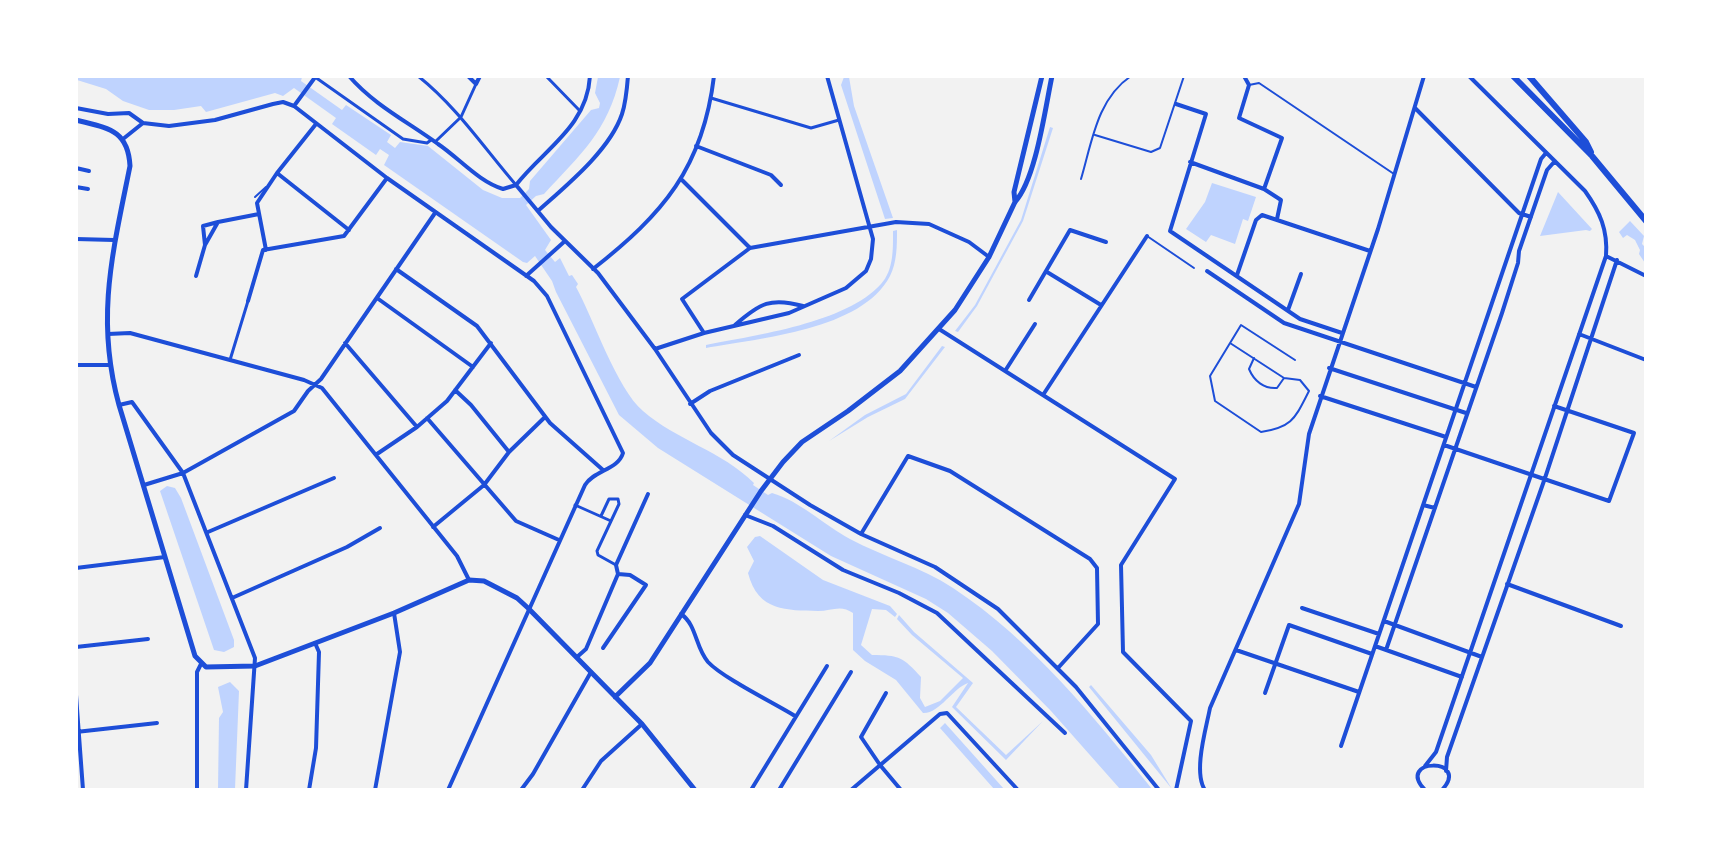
<!DOCTYPE html>
<style>
body{margin:0}
#map{position:relative;width:1722px;height:866px;overflow:hidden;background:#f2f2f2;font-family:"PT Sans Narrow",sans-serif}
canvas{display:block}
.frame{position:absolute;inset:0;border:78px solid #fff;pointer-events:none}
</style>
<div id="map">
<canvas width="1722" height="866"></canvas>
<div class="frame"></div>
</div>
<script>
const context = document.querySelector('canvas').getContext('2d');
context.lineJoin = 'round';
function fill(path, color) { context.fillStyle = color; context.fill(path, 'evenodd'); }
function stroke(path, color, width, dash) { context.strokeStyle = color; context.lineWidth = width; context.lineCap = dash ? 'butt' : 'round'; context.setLineDash(dash || []); context.stroke(path); }
const water = new Path2D(`
 M76,77h226l-1,4 41,29 4,-5 45,30 -4,7 8,6 5,-6 28,4 55,44 19,8h18l9,-9 1,-8 61,-71 8,-2 1,-5 -5,-10 3,-16h22c-12,54 -40,78 -76,117l-8,2 -10,9 25,35 -6,10 10,12 5,-4 9,18 3,-1 6,9 -2,3c17,31 41,102 67,124 33,29 79,40 111,72l-1,2 15,10 4,-2c28,8 52,32 78,46 34,18 71,28 103,49 80,53 140,128 199,201h-32l-69,-78 -59,-60 -44,-38 -22,-14 -95,-43 -173,-108 -39,-33 -63,-123 -4,-11 -17,-25 -8,7 -4,-1 -139,-97 5,-10 -9,-6 -4,6 -44,-31 4,-6 -42,-30 -11,8 -8,-3 -69,19 -5,-6 -27,4h-25l-26,-9 -17,-12 -29,-9z
 M844,77h5l5,29 39,112 -8,1 -44,-134z
 M1050,127l3,1 -30,93 -46,85 -19,26 -3,-1 20,-26 46,-85z
 M1212,183l44,14 -8,24 -5,-2 -8,25 -24,-9 -5,7 -20,-13 19,-27z
 M1558,192l34,37 -2,2 -4,-1 -46,6z
 M1630,221l14,15 -2,8 3,3v16l-6,-9 1,-4 -5,-10 -8,-5 -4,3 -4,-6z
 M897,230c0,16 0,32 -7,46 -28,54 -130,62 -184,72v-3c50,-10 140,-22 175,-61 13,-14 12,-36 12,-53z
 M942,346l3,1 -40,52 -37,18 -39,24 36,-26 41,-21z
 M167,486l8,2 6,10 53,142v7l-10,5 -10,-2 -54,-159z
 M760,536l63,44 67,26 7,8 -2,3 -9,-7 -14,-1 -11,36 11,10c27,0 31,2 49,22l-1,21 5,9 15,-6 23,-23 -51,-43 -15,-16 2,-4 15,17 59,51 -17,24 50,48 37,-34 -37,39 -54,-53 16,-24c-15,5 -29,31 -45,30l-27,-33 -31,-19 -12,-11v-37c-12,-9 -22,-2 -35,-2 -31,-1 -60,1 -70,-38l6,-12 -7,-14 8,-10z
 M230,682l9,9 -4,98h-17l1,-71 4,-6 -5,-25z
 M1091,685l60,70 21,34 -83,-102z
 M945,723l59,66h-10l-54,-61z`);
const service = new Path2D(`
 M1249,85l10,-2 135,91
 M1095,135l56,17 9,-4 24,-72
 M1081,179c11,-37 16,-80 50,-103
 M255,197l11,-10
 M1147,236l47,32
 M1230,343l54,35 16,2 9,11c-14,27 -16,36 -48,41l-46,-31 -5,-25 31,-51 54,35
 M1254,358l-5,11c5,12 15,20 28,19l7,-10`);
const pedestrian = new Path2D(`
 M418,76c39,31 66,72 98,109
 M546,76l34,35
 M315,77l88,62 24,4 4,-3
 M711,98l100,30 28,-8
 M436,141l25,-24 15,-33
 M230,360l18,-59
 M575,505l36,16
 M601,516l8,-17h9l1,5 -22,47 1,4 18,10`);
const minor = new Path2D(`
 M349,76c25,29 59,46 89,68 21,14 41,38 65,45l13,-4
 M468,76l8,8 4,-8
 M1469,76l116,115c15,21 23,39 21,65l40,20
 M1176,104l30,10 -36,117 130,88 42,14
 M294,106l22,-30
 M76,108l32,6 21,-1 14,10 26,3 46,-6 58,-16 10,-2 11,4 93,72 147,103 13,15 76,157c-5,17 -29,17 -38,32l-137,305
 M1415,108l104,105 12,4
 M316,124l-39,49 72,57
 M123,139l20,-16
 M696,146l75,29 10,10
 M1190,162l74,27 18,-51 -43,-20 10,-33 -5,-9
 M76,168l13,3
 M682,180l68,68
 M516,185l35,42 47,46 57,76 56,84 22,22 77,50 51,29 74,33 63,42 78,78 83,103
 M516,185c28,-36 71,-58 74,-109
 M76,187l12,2
 M1264,189l17,11 -4,19
 M539,210c28,-25 71,-60 83,-96 4,-12 5,-25 6,-38
 M76,239l38,1
 M205,245l-2,-19 15,-4
 M266,250l-9,-47 20,-30
 M396,269l81,57 73,97 53,47
 M593,269c70,-55 110,-101 121,-193
 M1207,271l77,52 192,64
 M1047,272l54,33
 M1237,275l19,-55 6,-5 108,36
 M196,276l9,-31 13,-23 41,-8
 M526,276l39,-35
 M377,298l96,69
 M1029,300l41,-70 36,12
 M248,301l15,-51 81,-14 43,-58
 M1288,310l13,-36
 M735,325c25,-22 36,-28 68,-19
 M939,329l236,150 -54,86 2,87 68,69 -15,69
 M704,333l-22,-34 68,-51 146,-26 33,2 40,18 20,15
 M108,334l22,-1 174,47 18,8 135,168 12,24
 M1579,334l67,26
 M345,343l72,84
 M655,349l49,-16 85,-20 57,-25 20,-17 5,-12 2,-20 -46,-163
 M76,365h34
 M1329,368l137,45
 M1005,371l30,-47
 M455,390l16,15 38,47
 M1043,395l104,-159
 M1320,396l126,41
 M690,404l20,-13 89,-36
 M119,405l13,-3 51,71 72,185 -9,132
 M427,418l89,103 43,19
 M1444,445l165,56 25,-68 -80,-27
 M377,454l40,-27 30,-26 44,-58
 M144,485l39,-12 111,-62 14,-20 13,-12 114,-166
 M1423,505l12,3
 M745,515l28,11 70,44 56,23 38,20 128,120
 M433,527l51,-42 25,-33 36,-35
 M208,532l126,-54
 M861,534l47,-78 42,15 140,88 7,9 1,56 -40,44
 M76,568l89,-11
 M618,574l-2,-9 32,-71
 M1507,584l114,42
 M232,598l115,-51 33,-19
 M1302,608l77,26
 M681,614c16,11 14,33 27,48 15,16 66,41 87,54
 M1384,621l98,36
 M1375,646l87,31
 M76,647l72,-8
 M603,648l43,-63 -16,-10 -12,-1
 M1236,650l123,42
 M1386,650l116,-337 16,-50 1,-12 28,-81 8,-9
 M577,657l9,-8 32,-75
 M886,693l-25,44 19,28 21,25
 M1265,693l24,-68 83,29
 M76,695l7,95
 M76,732l81,-9
 M1341,746l200,-587 5,-6
 M1425,766l11,-14 170,-496
 M1446,771l1,-14 98,-279 72,-218
 M197,790v-118l4,-8
 M309,790l7,-42 3,-96 -4,-9
 M375,790l25,-138 -6,-39
 M521,790l12,-16 58,-102
 M582,790l19,-29 41,-37
 M751,790l76,-124
 M779,790l72,-118
 M851,790l89,-76 7,-1 71,77
 M1205,790c-12,-18 1,-61 5,-82l89,-204 10,-70 69,-205 46,-153
 M1425,790c-31,-32 47,-33 17,0`);
const secondary = new Path2D(`
 M76,120c31,8 52,9 54,46 -17,85 -35,152 -11,239l76,251 11,11 49,-1 139,-53 75,-33 15,1 33,17 11,10 114,116 53,66
 M1015,202l-1,-10 28,-116
 M615,697l35,-34 111,-172 22,-29 19,-20 46,-31 52,-40 55,-61 34,-53 26,-55c21,-23 30,-93 37,-126`);
const primary = new Path2D(`
 M1513,76l79,80 54,65
 M1529,76l57,66 5,10`);
fill(water, '#bfd3fe');
stroke(service, '#1d4ed8', 2);
stroke(pedestrian, '#1d4ed8', 3);
stroke(minor, '#1d4ed8', 4);
stroke(secondary, '#1d4ed8', 5);
stroke(primary, '#1d4ed8', 6);
</script>
